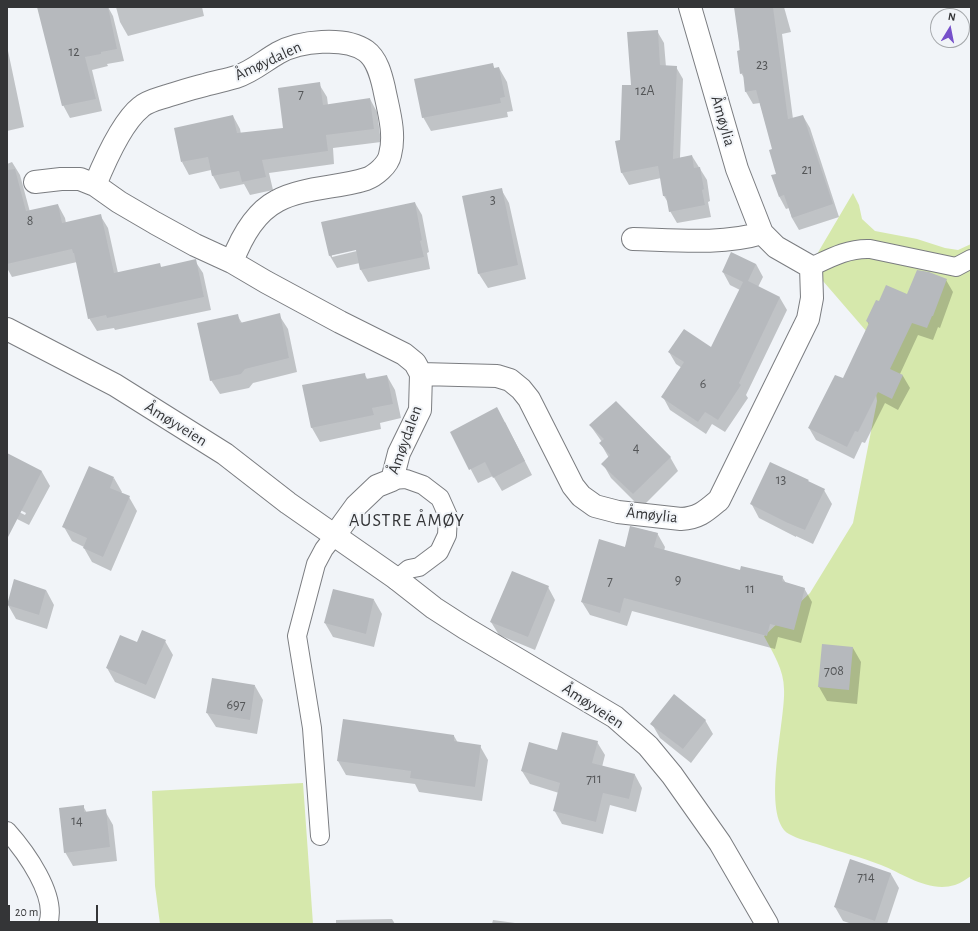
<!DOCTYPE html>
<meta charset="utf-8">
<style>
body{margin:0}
#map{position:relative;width:978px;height:931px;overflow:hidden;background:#f1f4f8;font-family:"Alegreya Sans",sans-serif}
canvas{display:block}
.frame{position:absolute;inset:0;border:8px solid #343537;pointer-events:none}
.north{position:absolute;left:930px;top:8px;width:40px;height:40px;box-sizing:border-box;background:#f1f4f8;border:1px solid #a5a8ab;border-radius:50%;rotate:10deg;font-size:11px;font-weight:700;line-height:16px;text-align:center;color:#343537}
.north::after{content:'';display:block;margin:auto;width:14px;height:18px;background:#7650ca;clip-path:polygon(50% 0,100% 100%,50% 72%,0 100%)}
.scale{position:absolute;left:8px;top:905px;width:90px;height:18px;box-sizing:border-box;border:2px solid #343537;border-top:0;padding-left:5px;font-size:12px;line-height:14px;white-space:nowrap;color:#343537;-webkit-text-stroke:3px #f1f4f8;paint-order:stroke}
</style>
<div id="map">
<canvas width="978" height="931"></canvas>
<div class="frame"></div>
<div class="north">N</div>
<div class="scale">20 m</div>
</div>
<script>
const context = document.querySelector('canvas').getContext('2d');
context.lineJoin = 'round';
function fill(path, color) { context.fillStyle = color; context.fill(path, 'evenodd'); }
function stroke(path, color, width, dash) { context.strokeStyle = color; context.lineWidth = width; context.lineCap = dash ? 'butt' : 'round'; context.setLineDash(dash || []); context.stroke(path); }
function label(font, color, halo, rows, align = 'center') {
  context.font = font + ' "Alegreya Sans",sans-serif'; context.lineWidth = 4; context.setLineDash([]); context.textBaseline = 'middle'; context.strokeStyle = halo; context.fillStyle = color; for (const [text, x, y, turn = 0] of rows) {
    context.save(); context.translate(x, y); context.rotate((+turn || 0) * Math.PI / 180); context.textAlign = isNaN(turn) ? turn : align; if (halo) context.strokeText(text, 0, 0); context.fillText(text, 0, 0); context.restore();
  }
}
const green = new Path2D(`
 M853,193l6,12 3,14 13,12 42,8 28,9 13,2 13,-6v632c-5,3 -10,7 -16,9 -26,8 -51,-11 -74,-20 -20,-8 -41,-13 -61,-20 -10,-3 -22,-6 -31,-11 -29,-17 -3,-115 -5,-145 0,-19 -11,-36 -20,-53l46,-43 43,-70 24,-122 -10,-69 -57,-66z
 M303,783l10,141h-153l-5,-38 -3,-95z`);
const shadow = new Path2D(`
 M91,7h17l5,9 11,45 -17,3 1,2 -16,4 10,41 -32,7 -7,-13z
 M116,7h86l2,9 -76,20 -8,-14z
 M737,7h47l7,25 -9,2 11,85 10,-3 7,12 29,89 -40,13 -7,-12 -3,-10 -3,1 -7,-13 -1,-22 -5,-24 -13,-47 -7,1 -7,-12 -1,-13 -4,-6z
 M657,31l7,12 2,24h10l7,12 -3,79 12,-2 15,24 3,21 -2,1 3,15 -34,6 -7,-12 -1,-7 -5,-8 -3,-18 -32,7 -7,-12 -6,-31 5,-1 11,-55z
 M7,46l17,81 -17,4z
 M492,64l3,5 4,-1 8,14 6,29 -6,1 1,5 -77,14 -8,-14z
 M319,84l8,13 1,8 42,-6 7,13 4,30 -48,6 1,16 -65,9 4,17 -23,5 -6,-11 -24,5 -7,-13 -2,-6 -22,5 -7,-13 51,-46 7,13 1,5 43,-5z
 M12,162l8,13 10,37 28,-7 7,13 1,5 34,-8 8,13 10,45 43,-5 34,-7 8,12 8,37 -96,20 -1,-2 -17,3 -8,-13 -12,-56 -65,15 -5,-9v-104z
 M501,189l8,14 17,76 -38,9 -9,-14 -16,-77z
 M415,203l7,12 7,37 -2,1 3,16 -62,13 -7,-12 -1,-7 -23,5 -7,-12 -8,-33zM360,248l1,2 -29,7v-2z
 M756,264l7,13 -5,10 22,11 7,12 -41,85 2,3 -23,34 -13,-8 -6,10 -36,-24 -7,-13 19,-29 -6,-4 -7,-12 43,-4 28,-58 -10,-5 -7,-13z
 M946,280l7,12 -13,36 -2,-1 -5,13 -15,-5 -18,39 3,2 7,12 -12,22 -13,-7 -20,40 -3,-1 -8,17 -38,-19 -7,-12 34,-48 26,-55 -2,-4 41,-25z
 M237,315l5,8 37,-8 9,14 9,43 -44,11 -4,5 -29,6 -9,-14z
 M364,374l4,6 19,-4 8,14 6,28 -21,5 1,6 -61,13 -8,-14 -8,-42z
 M505,422l27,53 -30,16 -9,-15 -15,7 -27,-51z
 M590,425l80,32 8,14 -37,37 -30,-30 -8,-14 6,-6 -8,-14 1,-2z
 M7,454l35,18 8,14 -21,39 -22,-11v-8l18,9 1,-2 -19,-10z
 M114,478l8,14 -1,2 8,3 8,14 -26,60 -19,-9 -8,-14v-1l-12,-6 -8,-14z
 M808,481l1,2 15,7 8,14 -19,40 -17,-8v1l-37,-19 -8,-15z
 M631,527l26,6 8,14 -1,4 76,20 42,6 4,6 18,5 8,14 -11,41 -23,-6 -3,12 -143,-38 -5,15 -37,-11 -8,-13 43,-54z
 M548,587l7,13 -20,50 -36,-15 -8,-13z
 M46,590l8,15 -7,24 -31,-10 -8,-14z
 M374,600l8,14 -8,33 -41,-10 -8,-14z
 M165,641l8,14 -18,44 -40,-17 -8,-14 30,-25z
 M823,645l30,3 8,14 -4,42 -30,-3 -8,-14z
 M255,686l8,14 -6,34 -41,-7 -9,-14z
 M705,720l8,14 -22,29 -31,-25 -8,-14z
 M454,736l4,7 22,3 8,14 -6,41 -63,-9 -4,-8 -69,-9 -8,-14z
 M597,742l8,13 -3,12 33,8 7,13 -6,24 -26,-7 -7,29 -41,-10 -8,-14 5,-17 -29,-9 -8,-13 36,-19z
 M83,806l4,7 18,-2 8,14 4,36 -44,5 -8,-14z
 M851,861l40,13 8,14 -12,36h-35l-9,-3 -8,-14z
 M392,919l3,5h-59v-4z
 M493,920l22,3 1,1h-24z`);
const building = new Path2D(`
 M37,7h71l9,42 -16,3v2l-16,3 11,42 -34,7z
 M734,7h39l15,112 15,-4 30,89 -41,14 -8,-23 -5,2 -8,-22 5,-1 -7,-24 3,-1 -16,-59 -11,2 -2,-19 -3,1 -3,-23 3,-1z
 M658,30l2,35 17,1 -4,93 19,-4 2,13 6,-1 4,22 -2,1 3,15 -36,7 -3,-16h-3l-5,-30 -37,7 -6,-32 5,-1 2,-55h9l-4,-53z
 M493,63l1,5 5,-1 6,30 -5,1 1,5 -79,15 -8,-39z
 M320,82l3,23 47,-7 4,31 -48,6 2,16 -66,9 4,17 -24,5 -3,-11 -27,5 -4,-19 -27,5 -7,-34 59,-13 4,18 46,-5 -5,-40z
 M15,169l11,42 32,-7 4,19 39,-9 13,59 46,-10 1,4 35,-8 8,38 -97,21 -1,-3 -18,4 -14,-66h-1l-1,-4 -65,15v-94z
 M502,188l16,77 -40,9 -16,-78z
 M415,202l7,38 -2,1 4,16 -64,13 -4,-20 -27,6 -8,-34z
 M731,252l25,12 -8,17 32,16 -41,86 2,2 -23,35 -13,-8 -7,10 -37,-25 23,-35 -16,-10 16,-23 27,18 32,-65 -21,-10z
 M917,270l12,2 18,7 -14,37h-1l-5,12 -15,-5 -22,46 13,6 -11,24 -14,-7 -20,40 -3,-1 -8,16 -39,-19 27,-53 8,3 26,-55 -3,-2 10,-21 3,1 7,-16 21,9z
 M280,313l9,45 -44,11 -4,5 -31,7 -13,-58 41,-9 2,9z
 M365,373l1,6 21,-4 6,29 -21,4 2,7 -63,13 -9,-43z
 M616,401l55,56 -38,37 -32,-30 9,-9 -11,-12 5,-4 -15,-14z
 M497,407l28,54 -32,17 -8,-16 -16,8 -19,-38z
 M7,453l35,18 -35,68z
 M770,462l39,18 -1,1 17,8 -20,41 -17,-7 -38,-19z
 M89,466l25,11 -4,11 20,8 -27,61 -20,-9 4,-10 -25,-11z
 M630,526l28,7 -4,14 86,23 1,-4 42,10 -1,5 23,7 -11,42 -24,-6 -3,12 -143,-38 -4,15 -39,-11 18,-63 26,8z
 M512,571l37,15 -21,51 -38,-15z
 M14,579l32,11 -7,25 -32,-10z
 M333,589l41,10 -8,35 -42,-11z
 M142,630l24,10 -20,45 -40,-17 14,-33 17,7z
 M822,644l31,3 -4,43 -31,-3z
 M212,678l43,7 -5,35 -44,-7z
 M674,694l32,26 -23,29 -33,-25z
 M343,719l111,16v6l27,4 -6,42 -65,-9 1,-7 -74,-10z
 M562,732l36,9 -6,22 43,11 -6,25 -26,-6 -7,29 -43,-11 7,-28 -39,-12 8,-29 28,8z
 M84,805v7l22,-3 4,38 -46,6 -5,-45z
 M850,859l41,14 -16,48 -41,-14z`);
const service = new Path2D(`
 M811,267c19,-9 37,-19 59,-18l86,18 15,-8
 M392,480l14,-1 17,6 17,13 8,18 -1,19 -8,17 -20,15 -10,2 -12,10
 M7,831c18,20 51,65 41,93
 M320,836l-8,-108 -15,-92 19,-72 8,-15 11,-14`);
const minor = new Path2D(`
 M35,182l26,-3h19l15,6 24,17 36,21 40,22 37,17 34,20 74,40 64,32 11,9 6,11 -1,36 -21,43 -7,27 -15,6 -21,20 -21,29
 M95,185c9,-22 27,-63 46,-78 7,-6 17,-8 26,-11 13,-4 25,-8 38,-11 10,-3 21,-5 31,-8 16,-5 28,-16 42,-24 21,-12 67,-17 88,-2 11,8 15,24 18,37 4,21 12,45 6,67 -2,10 -15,21 -24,24 -27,9 -64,8 -89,22 -23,12 -36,37 -45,61
 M633,239c40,1 90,6 129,-6
 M421,374l76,2 13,4 11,9 8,10 44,87 8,10 14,10 23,6 63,7c18,-1 25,-8 38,-19l89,-181 4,-21 -1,-31 -35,-20 -14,-14 -25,-64 -47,-162
 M397,579l37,29 31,20 150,89 33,29 24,29 48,68 47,81`);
const secondary = new Path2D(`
 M7,329l108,56 110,69 63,49 109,76`);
const numberNames = [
 ["12",74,52],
 ["23",762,65],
 ["12A",645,91],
 ["7",301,94],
 ["21",807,170],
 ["3",493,200],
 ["8",30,221],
 ["6",703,384],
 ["4",636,448],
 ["13",781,480],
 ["9",678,580],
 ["7",610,581],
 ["11",750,589],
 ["708",834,671],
 ["697",236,705],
 ["711",594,779],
 ["14",77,821],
 ["714",866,877]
];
const streetNames = [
 ["Åmøydalen",268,61,-25],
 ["Åmøylia",723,121,74],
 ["Åmøyveien",176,424,32],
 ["Åmøydalen",405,440,-70],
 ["Åmøylia",652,515,6],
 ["Åmøyveien",593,706,33]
];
const quarterNames = [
 ["AUSTRE ÅMØY",407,521]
];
fill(green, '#d6e8ac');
fill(shadow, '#0003');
fill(building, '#b6b9bd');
stroke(service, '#7b7d81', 20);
stroke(minor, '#7b7d81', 24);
stroke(secondary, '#7b7d81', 24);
stroke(service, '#fff', 18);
stroke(minor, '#fff', 22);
stroke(secondary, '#fff', 22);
label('14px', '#545658', null, numberNames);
label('16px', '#343537', '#f1f4f8', streetNames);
context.letterSpacing = '1px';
label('18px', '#343537', '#f1f4f8', quarterNames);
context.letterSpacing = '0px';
</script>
